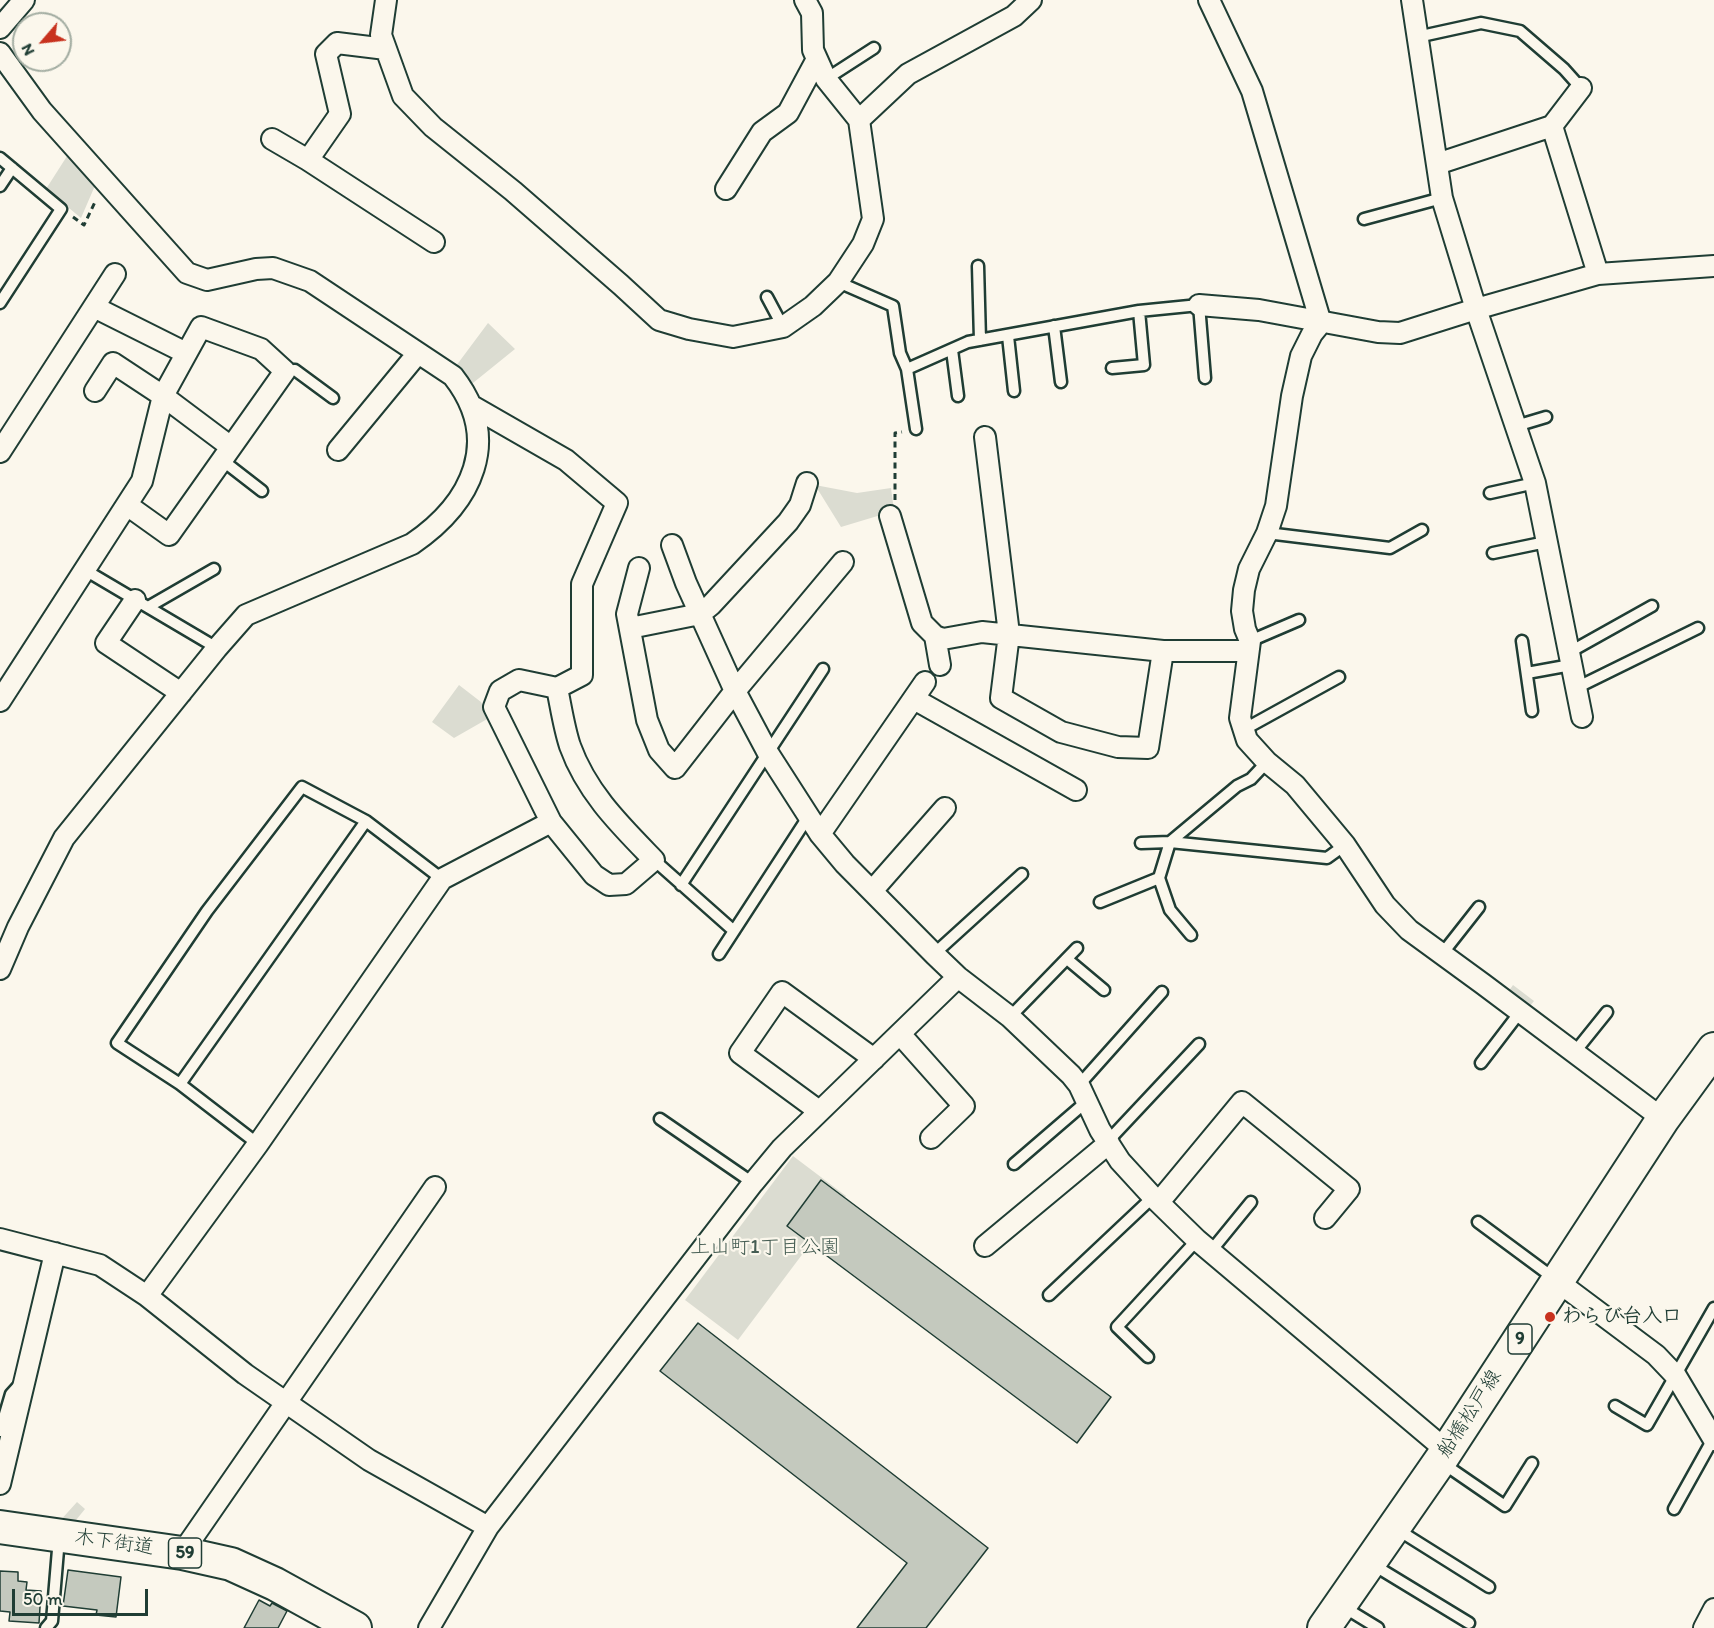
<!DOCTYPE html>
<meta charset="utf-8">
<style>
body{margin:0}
#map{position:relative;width:1714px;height:1628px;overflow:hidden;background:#fbf7ec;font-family:Itim,sans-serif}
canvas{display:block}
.north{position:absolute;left:12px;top:12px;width:60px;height:60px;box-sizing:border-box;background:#fbf7ec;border:2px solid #a3ada2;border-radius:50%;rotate:242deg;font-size:16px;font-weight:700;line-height:24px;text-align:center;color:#1f3d34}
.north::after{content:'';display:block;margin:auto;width:21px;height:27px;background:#c8321e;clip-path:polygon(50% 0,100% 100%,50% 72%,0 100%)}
.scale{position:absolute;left:12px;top:1589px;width:136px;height:27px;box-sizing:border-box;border:3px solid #1f3d34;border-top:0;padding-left:8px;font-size:18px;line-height:21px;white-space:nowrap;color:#1f3d34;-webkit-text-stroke:4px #fbf7ec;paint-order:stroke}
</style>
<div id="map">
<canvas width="1714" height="1628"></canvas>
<div class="north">N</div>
<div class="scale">50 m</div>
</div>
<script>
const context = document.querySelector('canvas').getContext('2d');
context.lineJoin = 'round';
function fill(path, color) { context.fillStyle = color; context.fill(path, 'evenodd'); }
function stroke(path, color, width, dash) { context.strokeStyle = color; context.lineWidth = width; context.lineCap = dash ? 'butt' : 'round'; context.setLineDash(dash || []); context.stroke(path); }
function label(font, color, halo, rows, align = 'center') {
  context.font = font + ' Itim,"Klee One",sans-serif'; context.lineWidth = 4.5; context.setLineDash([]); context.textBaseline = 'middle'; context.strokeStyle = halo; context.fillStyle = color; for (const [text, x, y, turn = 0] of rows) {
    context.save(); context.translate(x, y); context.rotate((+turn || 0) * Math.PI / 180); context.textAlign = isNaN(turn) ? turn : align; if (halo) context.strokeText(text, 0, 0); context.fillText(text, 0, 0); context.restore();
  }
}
const green = new Path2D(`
 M69,153l28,28 -16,37 -35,-29z
 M488,323l27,26 -47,38 -15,-17z
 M815,485l42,8 34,-5 3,23 -53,16z
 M459,685l22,17 8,16 -35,20 -22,-16z
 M1513,985l21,16 -8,10 -20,-16z
 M793,1156l53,40 -108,144 -53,-40z
 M77,1502l8,7 -13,16 -14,-2z`);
const building = new Path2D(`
 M821,1180l290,217 -34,46 -290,-217z
 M698,1323l290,225 -62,80h-69l50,-65 -247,-192z
 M68,1570l53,7 -5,40 -20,-2 1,-5 -34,-4z
 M0,1571l18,1v9l9,1 -1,8 15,1 -2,32 -30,-2 1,-9 -10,-1z
 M259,1600l11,6 2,-3 15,8 -9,17h-34z`);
const path = new Path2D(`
 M73,217l11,8 12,-25
 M895,500v-67l7,-1`);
const lane = new Path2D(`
 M1417,37l64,-14 39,8 44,38 17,19
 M826,79l48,-31
 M0,158l61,51 -61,94
 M0,186l12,-18
 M1364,219l78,-21
 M978,266l2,74
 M838,282l55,24 7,47 7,16 9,60
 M767,297l16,30
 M1054,326l7,56
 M1008,336l6,55
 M952,350l6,46
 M1112,368l32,-3 -5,-54
 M907,369l61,-27 171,-31 60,-6 6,73
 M285,371l10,-1 38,28
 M1516,426l30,-9
 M222,460l40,31
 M1490,493l45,-10
 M1267,533l123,15 32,-18
 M1493,553l53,-11
 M85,570l132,78
 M148,607l66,-38
 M1250,641l49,-21
 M1522,641l10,70
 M1568,653l84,-47
 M1527,673l44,-8
 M1576,688l122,-60
 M1243,730l96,-53
 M1141,843l29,-1 157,16 18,-13
 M654,860l80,71
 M681,885l142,-216
 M1100,902l59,-24
 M1191,935l-21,-25 -11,-32 11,-36 67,-56 14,-7 16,-17
 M719,954l89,-137
 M934,954l88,-80
 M1442,954l37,-47
 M1067,959l37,31
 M1010,1017l67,-69
 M1574,1053l33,-41
 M1481,1063l39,-51
 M180,1084l186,-263
 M1079,1085l83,-93
 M660,1119l93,64
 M1108,1141l91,-97
 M258,1144l-78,-60 -63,-41 90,-132 95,-124 64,34 76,58
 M1014,1164l72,-62
 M1478,1222l77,57
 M1211,1251l40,-49
 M1049,1295l104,-98
 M1148,1357l-31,-30 80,-87
 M1615,1406l32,19 67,-117
 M0,1431l11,-37 10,-11
 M1441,1462l64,44 27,-43
 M1674,1509l39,-70
 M1395,1528l94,59
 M1372,1564l97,59
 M1342,1606l36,22
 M46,1628l6,-7 7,-83`);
const street = new Path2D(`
 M386,0l-5,35 22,61 30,31 80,64 108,94 38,35 30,9 44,8 50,-10 30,-21 25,-24 25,-38 10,-25 -14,-99 -33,-41 -13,-29 -1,-37 -7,-13
 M1209,0l43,91 69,232 -9,11 -11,22 -9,40 -16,110 -9,27 -18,36 -5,21 -2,21 3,18 5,12 -10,77 7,22 20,22 28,23 50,60 40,60 24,25 74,54 180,135
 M1412,0l30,198 34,111 59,174 47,234
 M0,28l24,-28
 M386,49l-49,-6 -11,11 14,60 -32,46 126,82
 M0,53l42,58 145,162 20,7 49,-11 17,-1 37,13 143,95c50,64 19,127 -41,168l-166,71 -29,33 -153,190 -46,89 -18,42
 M859,120l49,-46 106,-58 17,-16
 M1552,126l46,148
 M272,139l36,21
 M1437,164l115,-38 29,-38
 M726,189l36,-57 26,-19 29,-54
 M1199,305l60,5 119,22 22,1 76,-24 122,-35 116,-8
 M94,307l92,46
 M95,391l18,-28 50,33 68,51
 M472,406l94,54 51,43 -35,81v91l-25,13
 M985,437l24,197 -8,64 60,34 57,15 30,1 15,-97
 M338,450l80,-97
 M0,452l115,-178
 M890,516l32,107 13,13 8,3 39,-7 181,19h85
 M672,545l14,38 49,108 33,62 52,81 25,30 89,90 24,23 52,40 61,58 8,10 21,45 20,31 33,36 44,43 250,211
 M639,568l-12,46 20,106 12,30 16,18 60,-77 108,-129
 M135,600l-29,43 75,50
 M630,628l70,-14 11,-9 77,-83 12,-17 7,-22
 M935,636l5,29
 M519,680l38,8c4,19 7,40 13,58 17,47 50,79 84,114l-28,24 -17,1 -15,-10 -43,-53 -57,-115 6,-16z
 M914,699l162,91
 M0,701l142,-220 21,-85 38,-69 60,22 24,22 -116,164 -42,-30
 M820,834l105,-152
 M872,891l73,-83
 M900,1034l64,72 -33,32
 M819,1111l-79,-58 42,-61 92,67
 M1159,1202l83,-100 107,87 -24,29
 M0,1239l100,26 47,31 98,78 124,86 119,67
 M985,1246l124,-103
 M1557,1281l99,74 20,21 38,64
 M147,1296l111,-152 184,-265 109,-57
 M0,1484l55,-231
 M182,1553l253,-366
 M429,1628l59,-101 265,-344 29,-35 176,-171
 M1704,1628l10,-19`);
const primary = new Path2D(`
 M0,1527l182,26 49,11 44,20 80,44
 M1324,1628l116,-167 223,-342 51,-70`);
const markers = [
 [1550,1317,6,"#c8321e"]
];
const shields = [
 [1520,1339,24],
 [185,1553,33]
];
const shieldNames = [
 ["9",1520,1339],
 ["59",185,1553]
];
const parkNames = [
 ["上山町1丁目公園",765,1248]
];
const poiNames = [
 ["わらび台入口",1562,1317]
];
const streetNames = [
 ["船橋松戸線",1470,1414,-57],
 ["木下街道",114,1543,8]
];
fill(green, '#dbdcd1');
fill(building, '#c4c9be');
stroke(building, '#1f3d34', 1.5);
stroke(lane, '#1f3d34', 15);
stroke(street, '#1f3d34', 24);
stroke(primary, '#1f3d34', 36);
stroke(path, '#1f3d34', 3, [6, 4.5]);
stroke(lane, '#fbf7ec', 10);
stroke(street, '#fbf7ec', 20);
stroke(primary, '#fbf7ec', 32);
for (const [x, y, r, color] of markers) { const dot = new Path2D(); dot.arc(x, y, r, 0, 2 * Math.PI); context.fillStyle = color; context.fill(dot); stroke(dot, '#fbf7ec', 2); }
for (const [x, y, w] of shields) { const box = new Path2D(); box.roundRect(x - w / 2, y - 15, w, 30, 4.5); context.fillStyle = '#fbf7ec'; context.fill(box); stroke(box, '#1f3d34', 1.5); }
label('bold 18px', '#1f3d34', null, shieldNames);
label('20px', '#455d53', '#fbf7ec', parkNames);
label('bold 20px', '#1f3d34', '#fbf7ec', poiNames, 'left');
label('20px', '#1f3d34', '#fbf7ec', streetNames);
</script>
